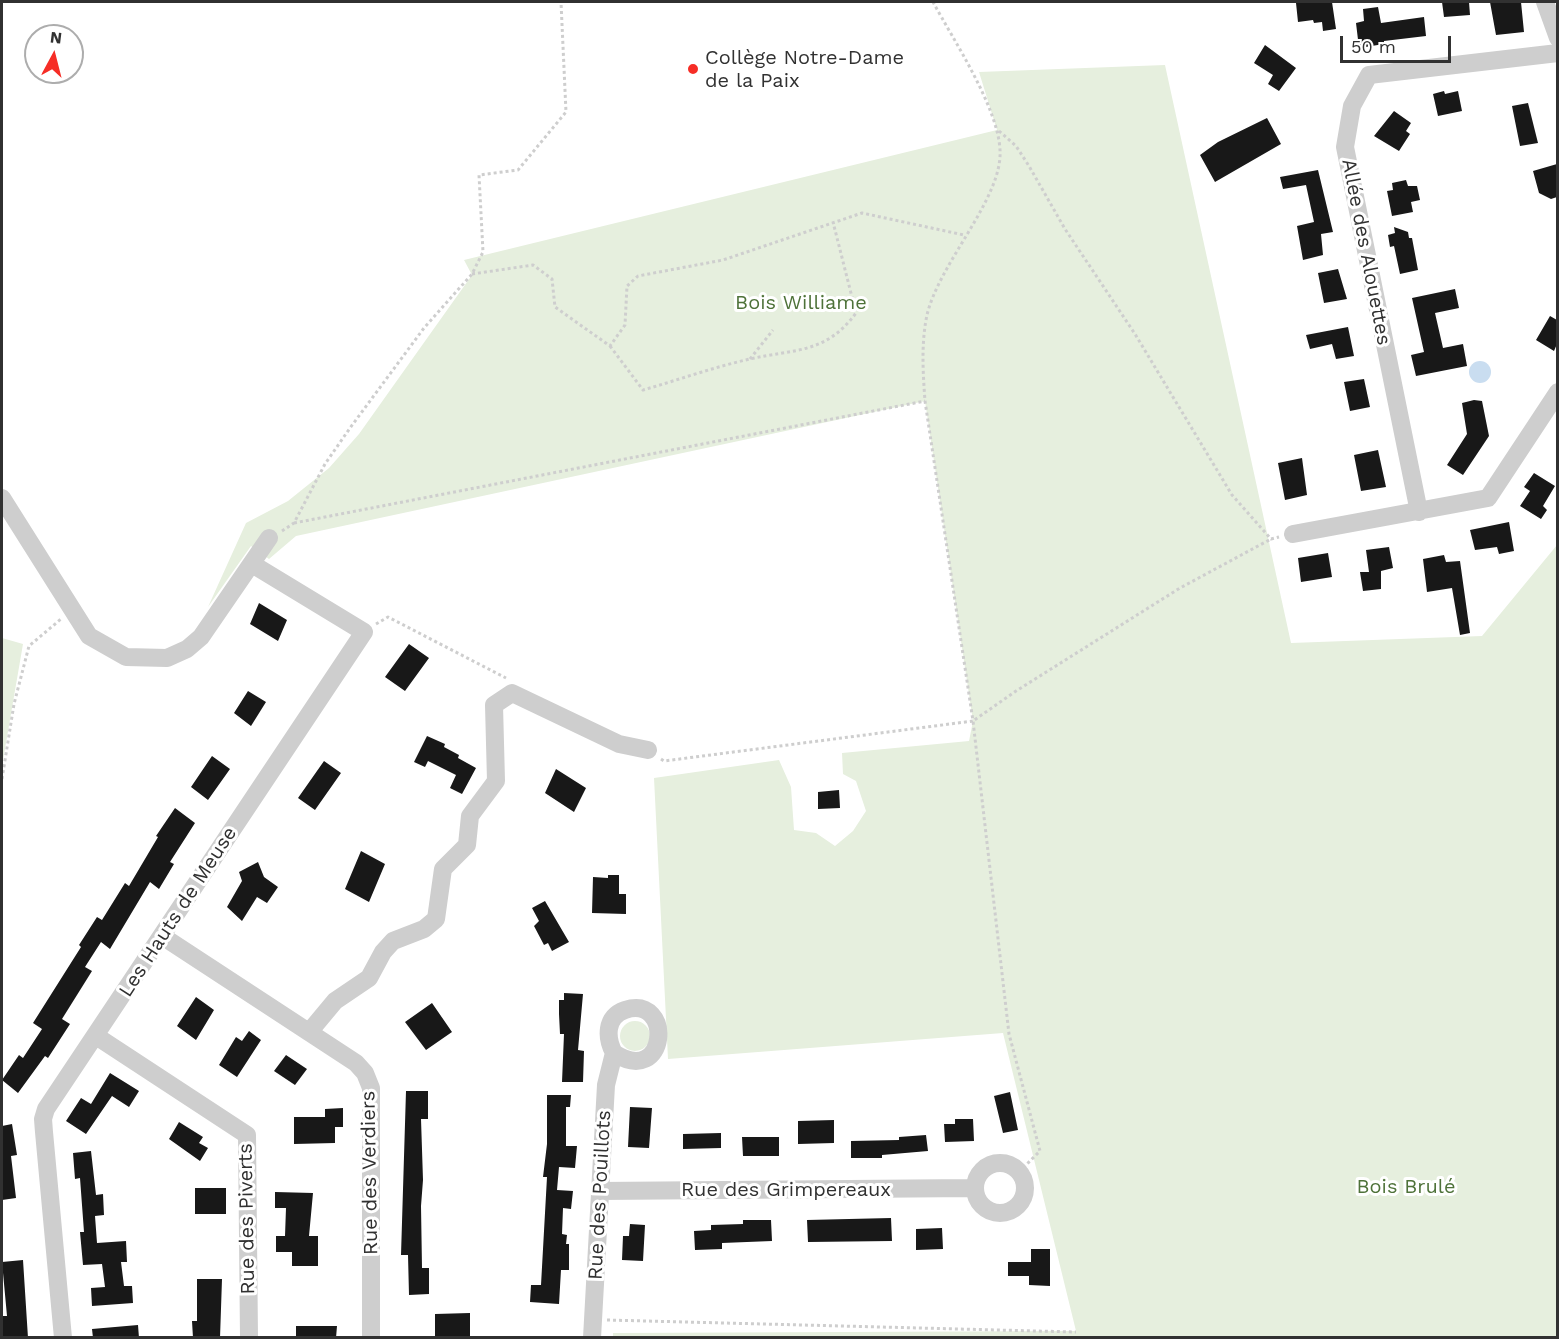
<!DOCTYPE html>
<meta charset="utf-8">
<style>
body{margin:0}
#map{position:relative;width:1559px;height:1339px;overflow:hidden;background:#fff;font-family:"Work Sans",sans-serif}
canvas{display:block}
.frame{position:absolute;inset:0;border:3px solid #313131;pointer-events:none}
.north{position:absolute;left:24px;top:24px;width:60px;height:60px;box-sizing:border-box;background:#fff;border:2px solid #adadad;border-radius:50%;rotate:7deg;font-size:16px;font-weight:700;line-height:24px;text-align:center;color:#313131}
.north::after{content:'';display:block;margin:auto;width:21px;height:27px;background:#f62d26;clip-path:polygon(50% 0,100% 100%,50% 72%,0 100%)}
.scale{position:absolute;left:1340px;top:36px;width:111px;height:27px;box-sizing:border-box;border:3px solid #313131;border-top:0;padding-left:8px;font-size:18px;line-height:21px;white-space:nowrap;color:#313131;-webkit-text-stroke:4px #fff;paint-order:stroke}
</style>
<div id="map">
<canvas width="1559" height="1339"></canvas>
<div class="frame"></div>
<div class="north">N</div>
<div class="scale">50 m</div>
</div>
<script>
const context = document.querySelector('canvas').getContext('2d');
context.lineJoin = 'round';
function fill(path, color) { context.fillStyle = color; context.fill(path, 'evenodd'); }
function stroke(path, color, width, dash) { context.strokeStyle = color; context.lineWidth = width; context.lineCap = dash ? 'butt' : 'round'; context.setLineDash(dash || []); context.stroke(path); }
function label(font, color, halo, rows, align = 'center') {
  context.font = font + ' "Work Sans",sans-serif'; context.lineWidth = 6; context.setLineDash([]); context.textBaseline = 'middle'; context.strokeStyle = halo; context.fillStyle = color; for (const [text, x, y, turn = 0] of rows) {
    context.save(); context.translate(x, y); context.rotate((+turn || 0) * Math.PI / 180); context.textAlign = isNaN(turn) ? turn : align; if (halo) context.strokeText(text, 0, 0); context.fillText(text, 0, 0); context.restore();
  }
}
const green = new Path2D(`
 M1165,65l126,578 191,-7 75,-91v792h-944v-4l463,-2 -73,-298 -335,26 -14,-281 125,-18 12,27 3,43 22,3 19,13 18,-15 13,-20 -10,-30 -13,-7 -1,-21 127,-12 4,-20 -48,-320 -629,135 -27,23 -18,-13 -43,61 38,-84 42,-22 41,-33 30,-34 113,-159 -8,-15 533,-130 -18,-58z
 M2,638l21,6 -21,122z
 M620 1036a15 15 0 1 1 30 0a15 15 0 1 1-30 0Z`);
const water = new Path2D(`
 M1469 372a11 11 0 1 1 22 0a11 11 0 1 1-22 0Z`);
const building = new Path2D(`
 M1305,2h27l4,27 -13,2 -1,-9 -8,1 -1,-3 -15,2 -2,-19z
 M1442,2h27l1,13 -26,2z
 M1490,2h31l3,30 -28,3z
 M1378,7l3,16 43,-6 2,19 -42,5v3l-25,4 -3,-25 8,-2 -1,-12z
 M1265,45l31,23 -17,23 -11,-7 5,-9 -19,-12z
 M1444,91l1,3 13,-3 4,20 -24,5 -5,-22z
 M1528,103l10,40 -18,3 -8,-40z
 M1394,111l17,12 -5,8 4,3 -11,17 -25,-15z
 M1267,118l14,26 -66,38 -15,-27 18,-13z
 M1557,164v33l-6,2 -12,-6 -6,-22z
 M1318,170l15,62 -12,2 2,21 -20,5 -6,-34 17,-4 -8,-37 -23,4 -3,-12z
 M1406,180l2,6h9l3,14 -9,2 2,10 -21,4 -5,-25 6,-1 -1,-7z
 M1394,227l14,5 1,6h3l6,32 -18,4 -6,-28 -4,1 -2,-12 7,-2z
 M1338,269l9,30 -23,4 -6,-30z
 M1455,289l4,19 -24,5 8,35 20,-4 4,22 -51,10 -5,-21 13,-3 -12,-54z
 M1550,316l7,4v24l-3,7 -18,-11z
 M1348,327l6,29 -18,3 -4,-15 -22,5 -4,-14z
 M1364,379l6,28 -20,4 -6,-29z
 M1474,400l8,1 7,35 -26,39 -16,-10 20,-31 -5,-31z
 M1378,450l8,37 -25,4 -7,-36z
 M1302,458l5,37 -22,5 -7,-37z
 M1534,473l21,13 -12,20 4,4 -6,9 -21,-13 10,-15 -6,-4z
 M1509,522l5,29 -15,3 -2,-7 -22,3 -5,-20z
 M1389,547l4,21 -12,3v18l-18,2 -3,-19h9l-3,-22z
 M1328,553l4,24 -31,5 -3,-24z
 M1444,555l2,7 14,-1 10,72 -10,2 -8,-47 -25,4 -4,-33z
 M259,603l28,17 -9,21 -28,-17z
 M409,644l20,14 -24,33 -20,-14z
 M248,691l18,11 -15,24 -17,-13z
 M427,736l18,8 -1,3 15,8 -1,3 18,10 -14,26 -12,-6 6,-13 -28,-14 -3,6 -11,-5z
 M212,756l18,13 -22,31 -17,-13z
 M324,761l17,12 -26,37 -17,-12z
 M556,769l30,19 -12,24 -29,-19z
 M839,790l1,18 -22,1v-17z
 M175,808l20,15 -25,39 4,2 -15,25 -9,-7 -40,67 -9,-7 -16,25 7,4 -30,48 8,5 -22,34 -3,-2 -27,37 -16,-13 17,-25 4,3 19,-29 -9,-6 48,-76 -2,-2 18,-28 5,3 23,-37 4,3 29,-49 -2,-1z
 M361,851l24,13 -16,38 -24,-13z
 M258,862l6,15 14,10 -11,16 -10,-6 -15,24 -15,-14 15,-26 -3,-9z
 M608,875h11v19h7v20l-34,-1 1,-36 15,1z
 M545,901l24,41 -17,9 -4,-8 -4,2 -10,-19 5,-5 -7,-13z
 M564,993l19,1 -5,56 6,1 -1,31h-21l2,-48h-4l-1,-20v-14h5z
 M196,997l18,13 -18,30 -19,-14z
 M432,1003l20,29 -26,18 -21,-28z
 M249,1031l12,9 -24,37 -18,-12 17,-28 6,4z
 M286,1055l21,14 -12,16 -21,-14z
 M110,1073l29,18 -10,16 -17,-11 -26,38 -20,-13 15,-23 10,6z
 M406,1091h22v28h-7l2,61 -2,26 1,62h7v26l-20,1 -1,-40h-7z
 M1010,1092l8,38 -15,3 -9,-37z
 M547,1095h24l-1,12h-4v39h11l-2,22 -16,-1 -2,23 16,1 -2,18 -8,-1 -1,26 5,1 -1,9h3v26h-8l-2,34 -29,-2 1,-17h10l6,-108h-4l4,-33z
 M630,1107l22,1 -3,40 -21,-1z
 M343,1108v19h-8v16l-41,1v-27h31v-8z
 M955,1119h18l1,22 -29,1 -1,-18h11z
 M834,1120v23l-36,1v-23z
 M179,1122l24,15 -4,6 9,5 -8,13 -31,-22z
 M12,1124l5,31 -6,1 5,42 -14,2v-74z
 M721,1133v15l-38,1v-15z
 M926,1135l2,16 -46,4v3h-31v-17l48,-1v-3z
 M742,1137h37v19h-36z
 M91,1151l5,44 7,-1 1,21 -9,1 2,27 29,-2 1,21h-6l3,24h8l1,17 -41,3 -1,-18 14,-1 -3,-23 -19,1 -3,-33h4l-4,-54 -5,1 -2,-26z
 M195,1188h31v26h-31z
 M275,1192l38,1 -4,43h9v30h-26v-14h-16v-16h9l1,-28h-11z
 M891,1218l1,23 -84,1 -1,-22z
 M743,1220h28l1,21 -50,2v6l-27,1 -1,-19 17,-1v-5l32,-1z
 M630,1224l15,1 -2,36 -21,-1 1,-24h6z
 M942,1228l1,21 -27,1v-21z
 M1031,1249h19v37l-21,-1v-9h-21v-14h23z
 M23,1260l5,78h-26v-22h5l-5,-54z
 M197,1279h25l-2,59h-27l-1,-17h5z
 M470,1313v25h-35v-24z
 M138,1325l1,13h-46l-1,-9z
 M296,1326h41l-1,12h-40z`);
const path = new Path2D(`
 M999,131l17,15 13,20 36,63 70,105 97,161 39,44 8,-2
 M472,274l61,-9 19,14 3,28 55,39 15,-21 2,-39 11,-10 85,-16 139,-47 102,22
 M610,346l33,44c35,-10 71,-23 107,-31 44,-10 76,-5 106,-46l-23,-91
 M750,359l23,-29
 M294,523l631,-122
 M282,531l12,-8 31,-59 25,-36 74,-100 48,-54 11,-22 -4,-77 39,-5 48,-58 -5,-110
 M376,624l12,-7 118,61
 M661,759l3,2 309,-40 -48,-320c-2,-28 -4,-58 2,-86 12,-52 76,-117 73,-165 -2,-43 -46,-109 -67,-148
 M2,779l12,-75 15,-58 32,-27
 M1019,1172l21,-21 -31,-117 -36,-313 43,-30 164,-103 91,-49
 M607,1320l469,12`);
const minor = new Path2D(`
 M1545,2l13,36
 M2,498l87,138 37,21 41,1 20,-9 14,-12 68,-99
 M1419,512l-74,-365 7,-41 17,-31 189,-22
 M1293,534l195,-36 70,-106
 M162,936l194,127 9,10 6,15v250
 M310,1031l25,-30 34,-23 14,-26 10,-11 31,-12 12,-10 7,-50 24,-24 3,-29 26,-35 -2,-76 18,-12 107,51 29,6
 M96,1036l151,99 2,203
 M975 1188a25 25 0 1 1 50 0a25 25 0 1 1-50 0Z
 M599,1191l375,-3
 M63,1338l-19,-206 -1,-13 3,-10 318,-477 -112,-68
 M592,1338l14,-253 8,-32c-8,-15 -9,-36 11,-43 49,-16 43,78 -11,43`);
const markers = [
 [693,69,6,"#f62d26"]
];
const poiNames = [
 ["Collège Notre-Dame",705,58],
 ["de la Paix",705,81]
];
const streetNames = [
 ["Allée des Alouettes",1366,252,79],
 ["Les Hauts de Meuse",178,912,-57],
 ["Rue des Verdiers",370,1173,-91],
 ["Rue des Grimpereaux",786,1190],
 ["Rue des Pouillots",600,1195,-87],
 ["Rue des Piverts",247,1219,-91]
];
const parkNames = [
 ["Bois Williame",801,303],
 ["Bois Brulé",1406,1187]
];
fill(green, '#e6efde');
fill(water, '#c9ddf0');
fill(building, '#181818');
stroke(path, '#cecece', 3, [3, 3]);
stroke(minor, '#cecece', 18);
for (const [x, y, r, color] of markers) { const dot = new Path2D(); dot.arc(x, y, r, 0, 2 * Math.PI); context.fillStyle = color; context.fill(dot); stroke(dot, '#fff', 2); }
label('20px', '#313131', '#fff', poiNames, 'left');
label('20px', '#313131', '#fff', streetNames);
label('20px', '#4e7239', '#fff', parkNames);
</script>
